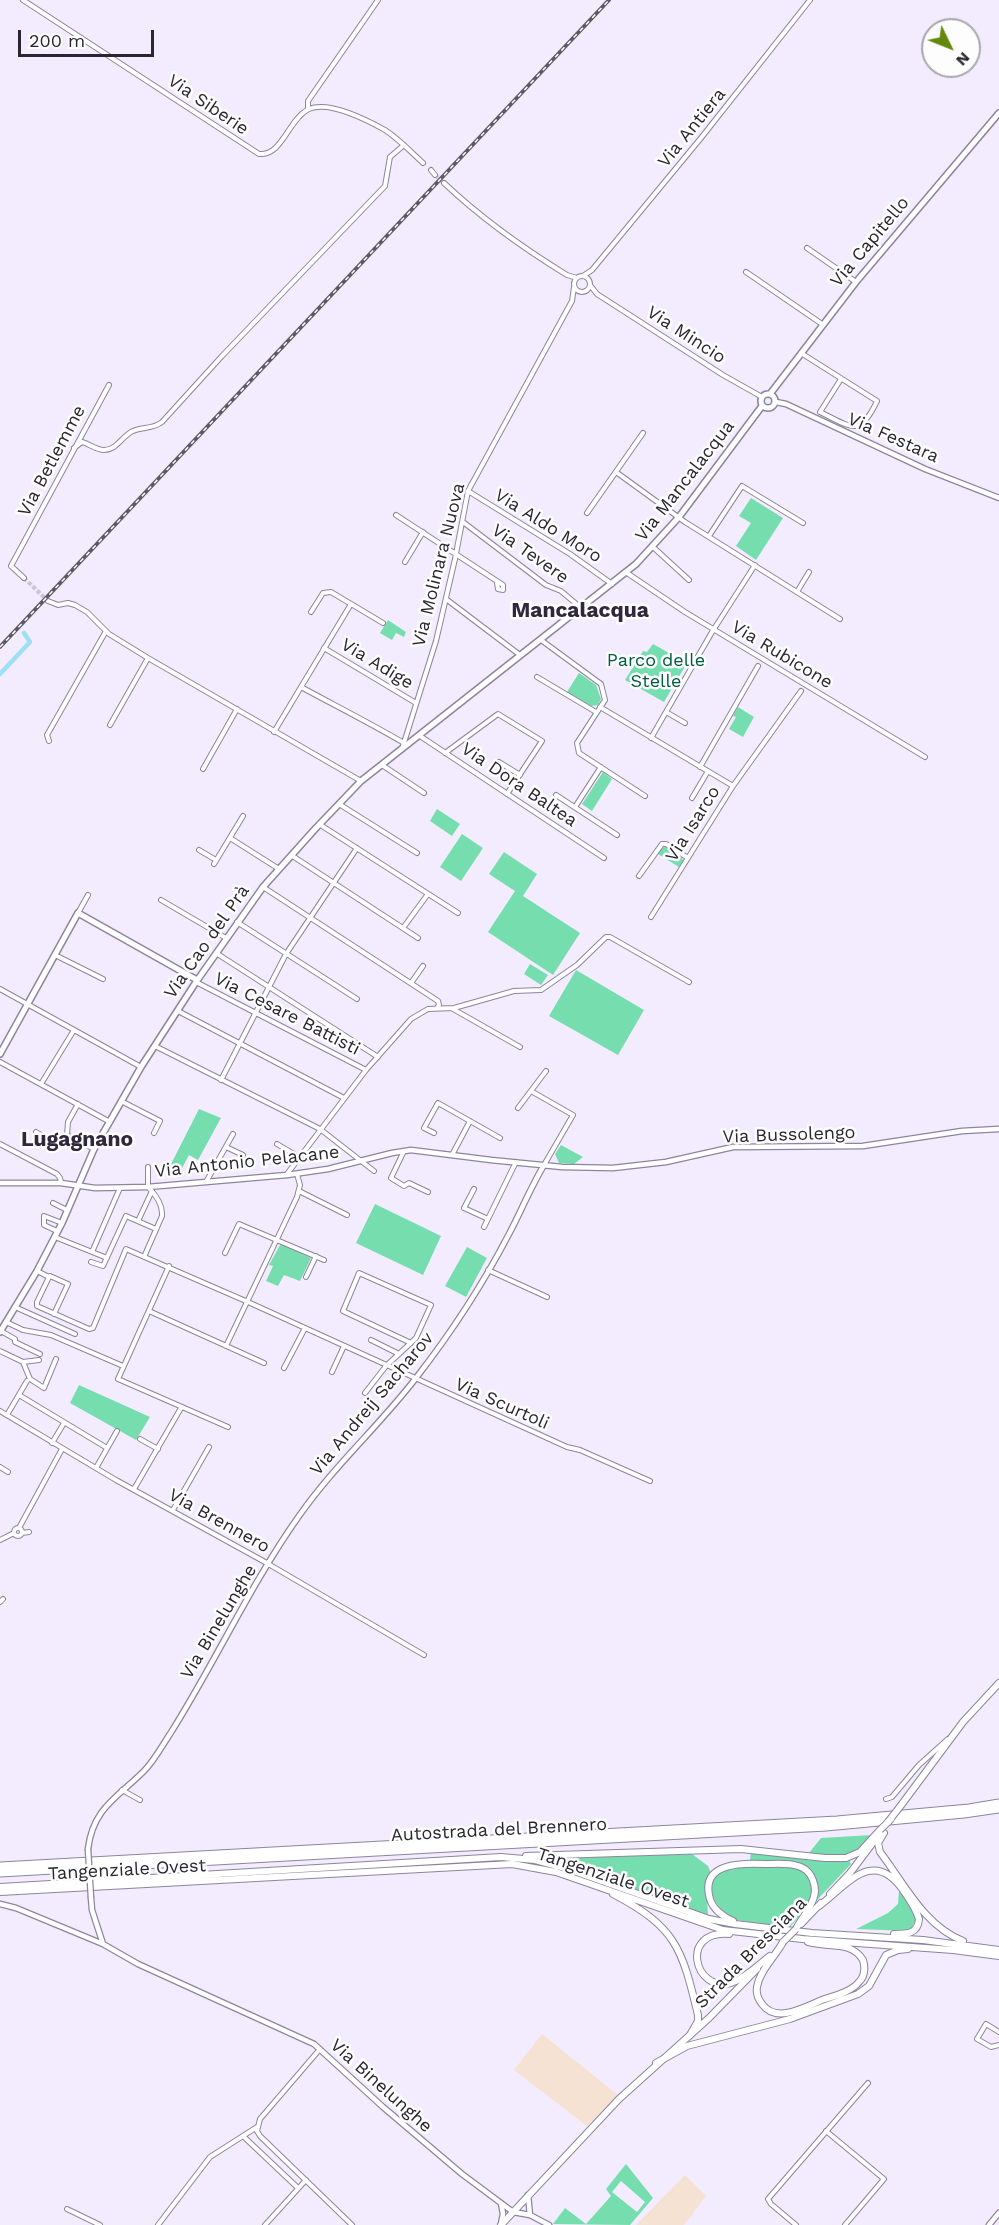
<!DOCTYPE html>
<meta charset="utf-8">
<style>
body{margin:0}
#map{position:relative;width:999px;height:2225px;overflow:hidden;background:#f3ecfe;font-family:"Work Sans",sans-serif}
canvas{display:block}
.north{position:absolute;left:921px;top:18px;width:60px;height:60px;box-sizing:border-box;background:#fdfdfd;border:2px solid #a9a7ab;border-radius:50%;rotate:133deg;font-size:16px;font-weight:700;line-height:24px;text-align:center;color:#2a2630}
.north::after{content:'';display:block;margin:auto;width:21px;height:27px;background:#64880d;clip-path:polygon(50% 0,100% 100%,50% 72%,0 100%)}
.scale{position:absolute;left:18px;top:30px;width:136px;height:27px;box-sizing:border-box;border:3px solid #2a2630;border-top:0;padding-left:8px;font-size:18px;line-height:21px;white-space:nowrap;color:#2a2630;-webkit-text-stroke:4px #fdfdfd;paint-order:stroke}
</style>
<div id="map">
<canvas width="999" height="2225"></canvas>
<div class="north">N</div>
<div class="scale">200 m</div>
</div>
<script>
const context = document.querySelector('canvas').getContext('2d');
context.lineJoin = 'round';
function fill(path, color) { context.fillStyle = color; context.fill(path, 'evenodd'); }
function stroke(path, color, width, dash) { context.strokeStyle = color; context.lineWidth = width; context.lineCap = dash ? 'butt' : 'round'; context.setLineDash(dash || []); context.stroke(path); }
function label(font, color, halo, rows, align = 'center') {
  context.font = font + ' "Work Sans",sans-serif'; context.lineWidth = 5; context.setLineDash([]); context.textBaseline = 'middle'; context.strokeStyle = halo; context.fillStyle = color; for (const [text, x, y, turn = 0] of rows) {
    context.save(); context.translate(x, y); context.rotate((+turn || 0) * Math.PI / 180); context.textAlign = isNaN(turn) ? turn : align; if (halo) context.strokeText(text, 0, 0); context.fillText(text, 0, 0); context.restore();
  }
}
const commercial = new Path2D(`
 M542,2034l76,61 -31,31 -73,-56z
 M685,2175l21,21 -22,29h-48z`);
const green = new Path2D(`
 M751,498l32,20 -27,42 -20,-14 15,-23 -12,-7z
 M388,620l18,12 -2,5 -8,-4 -4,7 -12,-7z
 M653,644l34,19 -23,39 -39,-22 18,-29 4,1z
 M579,673l17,12 5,14 -3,6 -7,1 -24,-14z
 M738,707l16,10 -11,20 -14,-8 7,-12 -3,-1z
 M603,772l9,7 -20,32 -10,-7z
 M437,809l23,15 -8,12 -22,-15z
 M462,834l21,14 -22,33 -21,-14z
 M665,847l17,10 1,4 -4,6 -21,-13 4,-6z
 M504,852l33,22 -14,22 57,37 -27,42 -65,-43 27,-41 -26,-17z
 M530,964l18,11 -7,10 -17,-11z
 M576,970l68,40 -26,45 -69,-39z
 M199,1109l22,9 -23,42 -9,-5 -8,15h-13z
 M561,1145l22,12 -9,7 -15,-1 -4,-9z
 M375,1204l66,32 -18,39 -67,-32z
 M280,1245l6,1 25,12 -11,23 -16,-6 -6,11 -12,-5 7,-15 -4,-1z
 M467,1247l20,11 -21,39 -21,-11z
 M79,1385l71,32 -14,23 -66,-37z
 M872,1835c-21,25 -32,22 -63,18l12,-15z
 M751,1851l98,9 2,4 -34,36 1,-12 -7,-16 -23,-10 -38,-2z
 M692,1854l16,12 3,7 -5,11 2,31 -137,-49 2,-8z
 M734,1866c17,0 50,-4 65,2 31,14 3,47 -11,61l-51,-9c-16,-7 -35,-28 -20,-45 4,-4 12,-7 17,-9z
 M899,1890c10,14 26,26 9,41l-52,-2 32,-16 10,-9z
 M626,2164l27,34 -23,27 -77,-1 12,-16 21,16 25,-28 -5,-7zM621,2181l24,21 -8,10 -25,-20z`);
const canal = new Path2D(`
 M0,674l30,-32 -6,-9`);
const minorTunnel = new Path2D(`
 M435,175l9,8
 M24,578l24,23`);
const minor = new Path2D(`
 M23,0l236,154c23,2 29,-33 48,-44 20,-11 60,10 78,20 14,9 26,22 38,33
 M308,109v-8l70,-101
 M431,170l4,5
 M444,183c38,36 79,65 123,92l10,3
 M807,248l49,34
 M746,272l76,52
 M574 284a8 8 0 1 1 16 0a8 8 0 1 1-16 0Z
 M583,276l9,-6 109,-132 109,-138
 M590,285l7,9 126,81 39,22
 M801,353l76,48c-17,37 -26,26 -57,11l21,-33
 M74,448l8,-6c8,2 14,8 22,8 12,0 17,-12 27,-18 10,-6 21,-2 31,-10l60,-66 163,-170 5,-29 14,-12
 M616,472l69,50 155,97
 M468,491l102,63 42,30
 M587,513l56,-80
 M396,515l107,70v5l-5,-1 -1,-6
 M463,522l83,63 15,6 20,17
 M709,536l33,-50 61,37
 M653,547l36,33
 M405,562l18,-30
 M627,573l58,39 240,145
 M24,578l-13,-12 98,-181
 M797,592l12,-20
 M446,599l74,56
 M48,601l10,4 10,-2 7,2 12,7 22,22 39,24 213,123
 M311,612l12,-19 8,-1 52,31
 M541,640l60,44 4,16 -28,43 2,10 66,43
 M324,648l92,55
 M537,677l59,35
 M301,687l50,-83
 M600,707l133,79 -82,131
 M666,712l19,11
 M110,725l38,-67
 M274,732l27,-45c35,19 69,36 103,56
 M420,736l184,122
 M651,738l61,-106 43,-67
 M49,741l-2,-6 59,-104
 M402,749l34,-108 19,-82 13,-68 104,-190 2,-14
 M445,753l53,-39 44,27 -35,53
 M499,762l21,13
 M382,765l42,28
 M700,767l58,-101
 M203,769l34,-60
 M733,786l68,-95
 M556,795l61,40
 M692,798l16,-27
 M339,804l78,49
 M575,807l26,-40
 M319,824l139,89
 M230,838l49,31
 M199,850l17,10
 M291,855l127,83
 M214,864l29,-48
 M639,876l23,-32h4l22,14
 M263,887l175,114 1,4 -2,3
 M161,900l65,38
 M78,913l10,-18
 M237,922l120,77
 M403,928l25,-34
 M216,953l162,104
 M55,955l48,24
 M196,982l170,88
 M411,983l12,-17
 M0,989l141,78
 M453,1009l67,38
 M178,1011l166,87
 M155,1046l165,83 54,42
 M0,1062l110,60
 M221,1080l65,-126 71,-106
 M41,1084l33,-54
 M531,1091l42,24 -29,50
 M121,1101l39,20 -6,12
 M78,1104l-10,18 -1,13 27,14
 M518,1108l28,-37
 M36,1132c12,7 20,14 31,3
 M434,1133l-10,-5 14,-25 62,35
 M0,1144l57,30 3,4 1,5
 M277,1144l22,13
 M226,1147l17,8
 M404,1151l-13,27 13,8 5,-3 19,9
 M452,1155l18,-34
 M287,1174l79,-104 45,-51 17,-10 26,-1 60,-17 27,-1 36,-25 29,-28h4l79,45
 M206,1182l27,-48
 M474,1189l-10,19 24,11
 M299,1191l48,24
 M53,1203l14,7
 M138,1221l14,-30
 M484,1227l32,-65
 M57,1231l-13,-6v-9l18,7
 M55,1237l52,21
 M92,1252l28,-64
 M225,1253l14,-29 85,36
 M144,1257l18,-41c1,-12 -6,-21 -14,-29v-20
 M91,1262l12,4 23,-50 30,13
 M169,1266l-51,113 110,48
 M488,1270l59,27
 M37,1271l12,6 -12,25v4l52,23 4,-1 33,-79 122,53 319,145 13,3 70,31
 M50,1276l18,8 -14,30
 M306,1277l10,-21
 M15,1307l60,27
 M149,1311l115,52
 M6,1322l17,8 28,5 72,31
 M1,1331l14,8v3l25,12
 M371,1340l28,14
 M226,1346l71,-149 3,-12 -3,-11
 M0,1351l23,11 7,17 14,9 12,-29
 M23,1362l16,-2
 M284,1368l21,-40
 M332,1372l12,-26
 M365,1393l21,-27 30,-28 15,-33 -72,-32 -16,38 68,32
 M19,1395l88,53
 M0,1411l116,69 149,82 159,93
 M7,1415l20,-34
 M140,1439l18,10
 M52,1443l12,-20
 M0,1467l8,5
 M96,1468l21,-37
 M134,1489l47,-81
 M173,1510l36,-63
 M19,1528l43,-79
 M14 1532a4 4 0 1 1 8 0a4 4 0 1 1-8 0Z
 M22,1533l7,-1
 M0,1540l14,-7
 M0,1602l3,-3
 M122,1790l18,10
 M886,1799l6,-2 27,-32 29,-26
 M999,2032l-13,-8 -9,15 14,8 8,-2
 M320,2049l-60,70 -3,12 3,5 92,89
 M826,2131l58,48 -39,46
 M243,2136l55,52
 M67,2209l33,16
 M158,2225l52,-68 47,-30
 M265,2225l41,-45
 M796,2225l-25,-21 -3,-5 100,-116`);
const tertiary = new Path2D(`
 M776,402l10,2 139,65 74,29
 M0,1183h61l34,5 53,-1 139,-12 41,-6 64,-16 19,-3 80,10 71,7 51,1 53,-6 67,-15 130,-1 99,-15 37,-2
 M88,1849c5,-41 29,-51 56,-78 10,-10 18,-25 26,-37 45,-71 80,-149 129,-218 35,-50 80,-90 117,-138 35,-45 67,-94 93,-144 12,-23 22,-47 35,-69
 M91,1898l1,12 11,34
 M0,1904l16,4 87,36 35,20 176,80 69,63 79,67 51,38 17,3 19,10
 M528,2195l2,20
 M501,2203l2,11 -2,10
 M989,2225l10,-12`);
const secondary = new Path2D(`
 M761 401a7 7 0 1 1 14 0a7 7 0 1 1-14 0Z
 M770,394l86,-112 143,-169
 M0,1054l78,-141 119,67
 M0,1332l37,-61 25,-48 32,-74 47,-82 55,-85 67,-95 53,-59 45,-47 275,-217 43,-47 83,-111`);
const primary = new Path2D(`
 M902,1804l61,-82 36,-39
 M830,1894l20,-21 31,-41
 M801,1924l20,-21
 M501,2225l118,-126 90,-81 48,-49`);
const trunk = new Path2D(`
 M884,1833l-6,10 2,9c24,31 44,74 83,89
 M526,1856l215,-7 84,9h21l14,-6 20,-22
 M0,1887l501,-30 34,3 30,8 144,51 26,5 77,9 111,7 76,10
 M0,1892l512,-28 44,8 167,58 79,9 151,11 46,6
 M613,1894c63,33 69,54 85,121v6l-8,14
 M819,1906c28,-21 54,-59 84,-16 6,9 13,18 16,29 -1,15 -12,15 -25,15
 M733,1921c-10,-4 -20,-12 -23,-22 -11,-37 33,-36 55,-35 13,0 30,-2 41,6 6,5 9,14 9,21 -1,14 -13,26 -19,38
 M729,1934c-50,-4 -35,59 2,49 15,-5 27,-18 39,-27
 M783,1942c-8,15 -23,28 -26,45 -1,6 1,12 5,17 14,20 43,3 60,-4 12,-4 29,-8 37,-18 6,-6 6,-15 4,-22 -12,-20 -36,-12 -55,-18
 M656,2063l31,-17 103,-27 68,-25 11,-8 17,-31 12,-5 10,-1`);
const motorway = new Path2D(`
 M0,1866l837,-46 132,-12 30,-5
 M0,1873l826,-46 138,-13 35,-5`);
const rail = new Path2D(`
 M0,647l609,-647`);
const tertiaryBridge = new Path2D(`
 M88,1849l3,49`);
const primaryBridge = new Path2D(`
 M888,1822l14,-18
 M783,1942l13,-13`);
const trunkBridge = new Path2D(`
 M880,1830l11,-11`);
const streetNames = [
 ["Via Siberie",208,105,34],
 ["Via Antiera",692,128,-51],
 ["Via Capitello",870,242,-50],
 ["Via Mincio",686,335,33],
 ["Via Festara",893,438,24],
 ["Via Betlemme",52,461,-62],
 ["Via Mancalacqua",685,481,-52],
 ["Via Aldo Moro",548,526,32],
 ["Via Tevere",530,554,35],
 ["Via Molinara Nuova",439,565,-76],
 ["Via Rubicone",782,655,31],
 ["Via Adige",377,664,31],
 ["Via Dora Baltea",519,785,34],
 ["Via Isarco",693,824,-58],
 ["Via Cao del Prà",207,942,-55],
 ["Via Cesare Battisti",287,1014,27],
 ["Via Bussolengo",789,1135,-2],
 ["Via Antonio Pelacane",247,1162,-6],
 ["Via Andreij Sacharov",372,1404,-50],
 ["Via Scurtoli",502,1404,24],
 ["Via Brennero",219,1521,29],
 ["Via Binelunghe",219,1622,-59],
 ["Autostrada del Brennero",499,1830,-3],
 ["Tangenziale Ovest",127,1870,-3],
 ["Tangenziale Ovest",613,1878,18],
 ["Strada Bresciana",751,1953,-45],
 ["Via Binelunghe",381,2086,42]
];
const parkNames = [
 ["Parco delle",656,661],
 ["Stelle",656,682]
];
const quarterNames = [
 ["Mancalacqua",580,611],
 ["Lugagnano",77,1140]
];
fill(commercial, '#f5e2d2');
fill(green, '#76deae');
stroke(canal, '#9de0f6', 4.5);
stroke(minorTunnel, '#cbc4d5', 4, [4, 2]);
stroke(minor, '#8e849e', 6);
stroke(tertiary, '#8e849e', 7);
stroke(secondary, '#8e849e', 8);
stroke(primary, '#8e849e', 8);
stroke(trunk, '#8e849e', 8);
stroke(motorway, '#8e849e', 9);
stroke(minor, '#fff', 4);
stroke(tertiary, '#fff', 4.5);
stroke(secondary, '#fff', 5);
stroke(primary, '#fff', 6);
stroke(trunk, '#fff', 6);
stroke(motorway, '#fff', 7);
stroke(rail, '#5e5965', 4);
stroke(rail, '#fdfdfd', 1.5, [4.5]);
stroke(tertiaryBridge, '#8e849e', 7, []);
stroke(primaryBridge, '#8e849e', 8, []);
stroke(trunkBridge, '#8e849e', 8, []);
stroke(tertiaryBridge, '#fff', 4.5);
stroke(primaryBridge, '#fff', 6);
stroke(trunkBridge, '#fff', 6);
label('18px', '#2a2630', '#fdfdfd', streetNames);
label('18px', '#005b3d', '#fdfdfd', parkNames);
label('bold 21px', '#30273c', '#fdfdfd', quarterNames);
</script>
